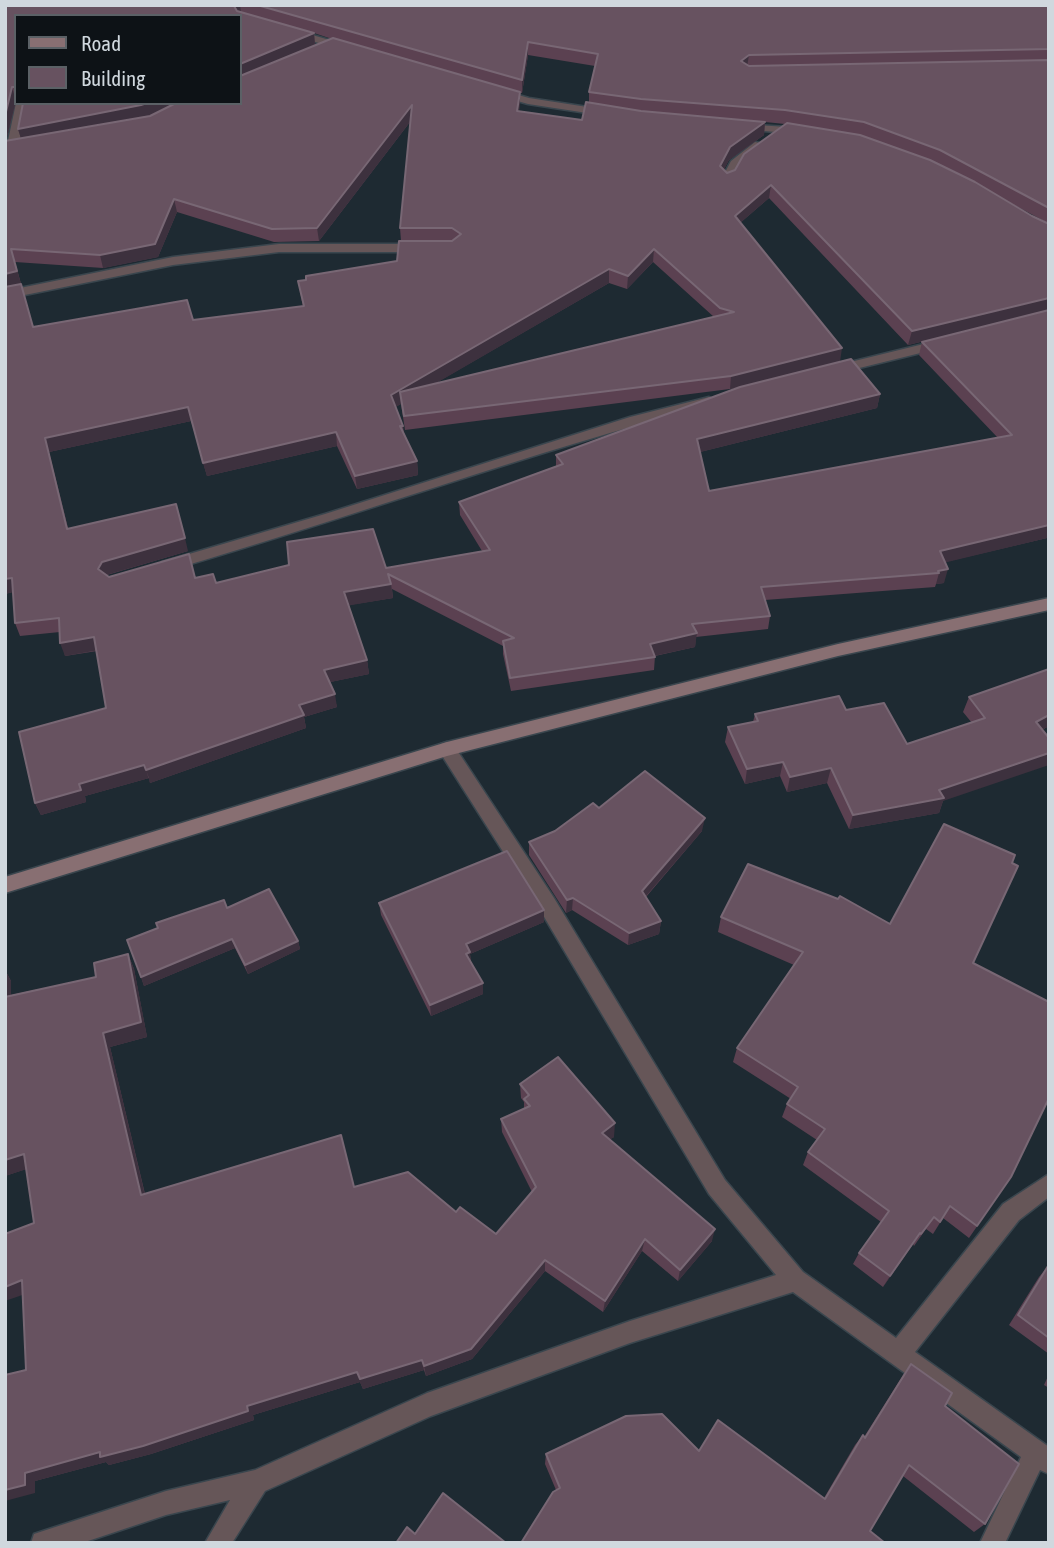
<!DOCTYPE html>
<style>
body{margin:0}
#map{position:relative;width:1054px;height:1548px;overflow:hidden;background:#1e2a32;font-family:"Asap Condensed",sans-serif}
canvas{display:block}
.frame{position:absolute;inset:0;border:7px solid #d0d8de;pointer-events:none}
.legend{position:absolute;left:14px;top:14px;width:228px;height:91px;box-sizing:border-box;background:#0d1216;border:2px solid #5b6166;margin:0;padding:9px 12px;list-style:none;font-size:21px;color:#d0d8de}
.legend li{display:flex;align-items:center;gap:14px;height:35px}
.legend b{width:35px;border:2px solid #5b6166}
</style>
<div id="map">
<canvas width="1054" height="1548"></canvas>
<div class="frame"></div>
<ul class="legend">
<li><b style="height:9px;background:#886f72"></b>Road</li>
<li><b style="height:19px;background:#675260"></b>Building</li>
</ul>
</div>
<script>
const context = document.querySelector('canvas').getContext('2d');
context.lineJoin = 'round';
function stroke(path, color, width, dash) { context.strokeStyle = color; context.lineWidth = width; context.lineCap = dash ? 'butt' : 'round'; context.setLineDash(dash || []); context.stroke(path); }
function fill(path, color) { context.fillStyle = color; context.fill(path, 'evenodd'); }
const minor = new Path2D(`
 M292,29l58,17 1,2 -5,3 -58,-17 -1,-2z
 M497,89l32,9 78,12 6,3 -6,3 -79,-12 -35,-10 -1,-2z
 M16,103h11l-9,47 -6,3 -6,-3z
 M742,124l60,4 6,3 -6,3 -64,-5v-4z
 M755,142l10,2 -25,21 -9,17h-8l-2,-2 10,-19z
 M279,244h142l6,4 -6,4h-142l-106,13 -168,34v-8l168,-34z
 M944,339l5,1v6l-114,28 -7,-4 2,-3z
 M709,397l7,4 -2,3c-184,48 -364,114 -547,167l-8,-5 3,-4 163,-48 305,-97z
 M447,742l6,2 101,154 171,282 78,92 93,66 107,-134 46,-30v23l-30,23 -104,132 134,95v27l-9,-4 -35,73h-25l41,-86 -228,-165 -163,51 -199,73 -166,75 -33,52h-27l25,-43 -64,15 -84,28h-51l3,-9 9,-3 123,-40 89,-21 172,-77 203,-72 146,-46 -67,-81 -169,-284 -99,-156 -3,-5 3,-5z`);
const secondary = new Path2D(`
 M1049,598v12l-211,46 -391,100 -442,137v-16l442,-135 391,-98z`);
const wall = new Path2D(`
 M5,5h1044v535l-2,-2 -102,24 -1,21 -8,1 -1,3 -170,13 5,16 -2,13 -72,8 -1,10 -40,9 -1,14 -143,21 -8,-37v-8l-111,-57 1,9 -44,7 18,55 2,14 -39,8 7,25 -33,10 2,11 -156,55 -1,-5 -64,18 1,6 -45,13 -6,-12 71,-95 -9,-57 -32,5 -5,-24 -40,4 -5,-13 -2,-31 -8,2zM16,16l224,87 -222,26 3,9 -15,3 10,-40zM314,33l18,6 -17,6zM528,55l67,11 -6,26v11l-7,17 -63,-9 1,-18h2zM410,122l-10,106 1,13 -4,20 -99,20 5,26 -110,13 -160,7 -18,-65 88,6 55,-11 19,-45 97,30 45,-1zM765,122l20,2 -50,46 -8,3 -3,-4 5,-9 35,-25zM769,198l139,147 135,-33 -121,30 -3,13 79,83 -289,53 -9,-39 177,-44 3,-14 -324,61v11l-97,36 1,13 22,36 -96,17 -170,15 -21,-5 -86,-1 -2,-2 81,-24 -120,-23 -19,-76 142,-31 16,55 130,-30 20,43 61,-14 -1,-14 -13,-28 -1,-7 -8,-19 6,-3 4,26 325,-41 110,-27 -100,-139zM1003,199l43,23 -14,-6zM653,262l61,55 -280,67 175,-101 18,6z
 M1049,669v57l-7,4 -99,71 -4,12 -90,16 -22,-46 -40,9 -7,-16 -35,8 -20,-42 3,-15 25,-5 2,-8 91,-4 61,34 65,-21 -9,-11 6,-15z
 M599,808l103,23 -56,66 15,24 -2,13 -31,11 -56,-35 -6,3 -37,-58v-13l26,-11z
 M379,903l165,19 -74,32 1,8 12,32 -52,22 -50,-101z
 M227,908l71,33 2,8 -52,25 -13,-26 -91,38 -3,-9z
 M721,917l169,7 83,39 38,214 -42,61 -26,-20 -10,16 -7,-5 -12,17 -1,-2 -30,43 -30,-23 6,-11 22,-31 -78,-57 5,-13 9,-12 -35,-23 5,-13 4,-5 -58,-37 4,-14 57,-83 -76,-33z
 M128,954l6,15 13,68 -37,10 35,147 209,-7 102,25 40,22 36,-42 -30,-60 -1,-13 23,-10v-7l-3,-4 -1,-14 94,53 -4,2 102,102 -34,40 -36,-30 -39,61 -58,-41 -73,88 -46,17 -2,-6 -61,19 -3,-7 -107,33 1,5 -103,34 -42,11 -3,-3 -71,19v12l-9,-123 8,-147 -8,-54 -21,7v-206l6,11v14l85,-18z
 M1048,1266l1,1v87l-40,-29 30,-48z
 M911,1364l34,42 40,118 -11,8 -71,-56 -33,55 -314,-41 -11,-26 1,-10 153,-3 125,47 31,-53 8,-10 1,2 39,-62z
 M1049,1374v14l-5,-3z`);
const shadedWall = new Path2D(`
 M234,5h6l1,7 -6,2z
 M314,33l1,12 -75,32v-13z
 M528,42v13l-6,38v-13z
 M749,55l-2,12 -6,-6z
 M12,87l4,14 -11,43v-28z
 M520,92v13l-3,19v-13z
 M147,103h33l-36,15 -122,24 -4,-13z
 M412,105l1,13 -94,123 -2,-13z
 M765,122l-1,13 -35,25 -10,19 1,-13 10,-19z
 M771,185l-2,13 -36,31 2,-13z
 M174,199l3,13 -19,45 -55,11 -3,-13z
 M11,249l26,91 -32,-51v-15z
 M654,249l-1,13 -26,27 1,-13z
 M609,269v14l-207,120 -2,-11 1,12 -9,5 -1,-14z
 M1049,298v12l-141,35 4,-14z
 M842,348l-2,14 -110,27 1,-13z
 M880,394l-3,14 -181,45 1,-14z
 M188,407l3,14 -142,31 22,90 -4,-13 -22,-91z
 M336,432l1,14 -130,30 -4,-13z
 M417,461l1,14 -61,14 -2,-13z
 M1049,525v9l-2,4 -112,27 5,-14z
 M185,538l3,13 -82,24 -8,-6 4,-7z
 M948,569l-4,14 -8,1 3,-11 -1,-2z
 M12,578l5,13 -12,3v-15z
 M391,584l2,14 -47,8 -2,-14z
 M697,633l-2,14 -46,10 1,-13z
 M94,637l5,13 -34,6 -5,-13z
 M367,660l2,14 -43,9 -2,-13z
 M335,694l2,13 -33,10 2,11 -156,55 -4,-13 153,-65z
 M1049,715v11l-19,10 6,-14z
 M1049,753v12l-106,36 -4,12 -90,16 4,-14 86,-25z
 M783,762l-3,14 -35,8 2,-15z
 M144,765l5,13 -64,18 1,6 -45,13 -6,-12 44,-19z
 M831,768l-4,15 -40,9 3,-15z
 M705,818l-3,13 -62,72 2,-12z
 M573,898l-1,12 -6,3 1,-13z
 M544,910v12l-74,32 1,10 -4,2 -1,-22z
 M661,921l-2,13 -31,11 1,-12z
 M232,939l3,9 -91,38 -3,-9z
 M298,941l2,8 -52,25 -3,-9z
 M128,954l6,15 13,68 -37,10 38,161 -7,-13 -38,-162z
 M5,970l6,11v31l-6,-9z
 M483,983v11l-52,22 -1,-11z
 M615,1123l-1,14 -14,9 2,-13z
 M24,1154l9,13 -28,9v-16z
 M715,1229l-3,12 -34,40 2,-11z
 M920,1233l-7,11 -30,43 7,-11z
 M645,1239l-3,12 -39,61 2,-11z
 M545,1260v11l-73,88 -46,17 -2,-10z
 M22,1280l9,12 -26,9v-14z
 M422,1360l2,10 -61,19 -3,-7 -107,33 1,5 -103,34 -42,11 -3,-3 -71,19v12l-30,8v-11l20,-17 332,-101z`);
const building = new Path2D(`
 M5,5l229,1 3,5 77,22 -74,31v-48h-224v71h-4l-7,29z
 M257,5h792v44l-300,6 -8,6 8,5 300,-6v148l-109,-58 -76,-28 -79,-12 -144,-11 -52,-7 9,-38 -70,-12 -6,38z
 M333,38l187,54 -3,19 65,9 4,-18 55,9 124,11 -35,25 -10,19 7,7 8,-3 9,-16 43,-31 73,12 70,25 45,22 57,34 17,8v74l-137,33 -141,-146 -36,31 107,132 -111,28 -327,40 -4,-24 334,-80 -14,-4 -66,-59 -26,27 -19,-7 -218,126 12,31h-3l17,35 -62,15 -19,-44 -133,31 -15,-56 -143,31 22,91 109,-25 9,34 -83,24 -4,7 11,8 80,-23 6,24 18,-4 3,9 73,-18 -2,-23 86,-13 13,39 104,-18 -31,-48 104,-38 -7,-9 184,-68 111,-28 29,35 -183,45 12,52 303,-56 -90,-93 127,-32v215l-109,26 8,18 -10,2 1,2 -178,14 9,29 -78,8 5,9 -47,11 5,13 -145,21 -7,-37 11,-3 -126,-64 3,10 -47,8 23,68 -43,10 11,24 -36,11 5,10 -158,55 -2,-5 -65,19 2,6 -46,13 -16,-71 87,-24 -12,-71 -34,6 -1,-25 -44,5 -3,-45 -7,1v-292l16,-3 12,43 154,-27 6,20 111,-14 -6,-25 8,-1v-4l91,-15 2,-20h53l9,-7 -9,-6h-52l12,-123 -95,123 -45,1 -98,-30 -19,45 -55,11 -89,-6 6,22 -12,3v-133l145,-25 26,-13h64v-27z
 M23,103h124l-6,2 -123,24z
 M1049,669v46l-13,7 13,16v15l-110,37 5,8 -91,17 -22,-47 -41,9 -7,-15 -36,7 -19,-42 30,-6 -3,-7 84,-18 7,14 38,-7 23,41 78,-26 -16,-21z
 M645,771l60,47 -63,73 19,30 -32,12 -56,-35 -6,2 -38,-58 26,-11 38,-28 6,5z
 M944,824l71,31 -3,8 6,3 -45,97 76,39v96l-38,79 -34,49 -27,-20 -10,16 -6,-5 -13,17 -1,-1 -30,43 -31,-23 30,-42 -81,-59 17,-23 -38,-25 11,-17 -61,-39 66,-96 -82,-35 27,-53 90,35 2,-3 50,28z
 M507,851l37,59 -78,34 4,8 -4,2 17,29 -53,22 -51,-102z
 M269,889l29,52 -53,24 -13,-26 -91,38 -14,-37 31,-12 -2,-5 68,-23 3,8z
 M128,954l13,68 -38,11 38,162 200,-60 13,52 54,-15 48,40 4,-5 36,27 40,-47 -35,-68 29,-13 -6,-7 5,-4 -9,-11 38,-27 57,66 -13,10 113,96 -35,41 -35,-31 -40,62 -60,-41 -74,89 -47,17 -2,-6 -62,19 -3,-7 -110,34 1,5 -105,35 -43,11v-5l-75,21v12l-20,5v-115l21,-5 -4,-90 -17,7v-53l29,-11 -10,-69 -19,6v-163l91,-20 -2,-14z
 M1048,1266l1,1v71l-31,-23z
 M911,1364l41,29 -7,13 74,58 -34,60 -76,-59 -39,66 15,12h-364l32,-51 7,-4 -14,-34 80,-38 36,-2 37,37 19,-31 107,79 38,-64 2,3z
 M443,1493l63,50h-110l11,-16 8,7z`);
stroke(minor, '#3a464e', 3);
stroke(secondary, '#3a464e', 3);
fill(minor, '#665658');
fill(secondary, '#886f72');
fill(wall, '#5b4151');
fill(shadedWall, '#3d313e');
fill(building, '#675260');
stroke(building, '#786774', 2);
</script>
